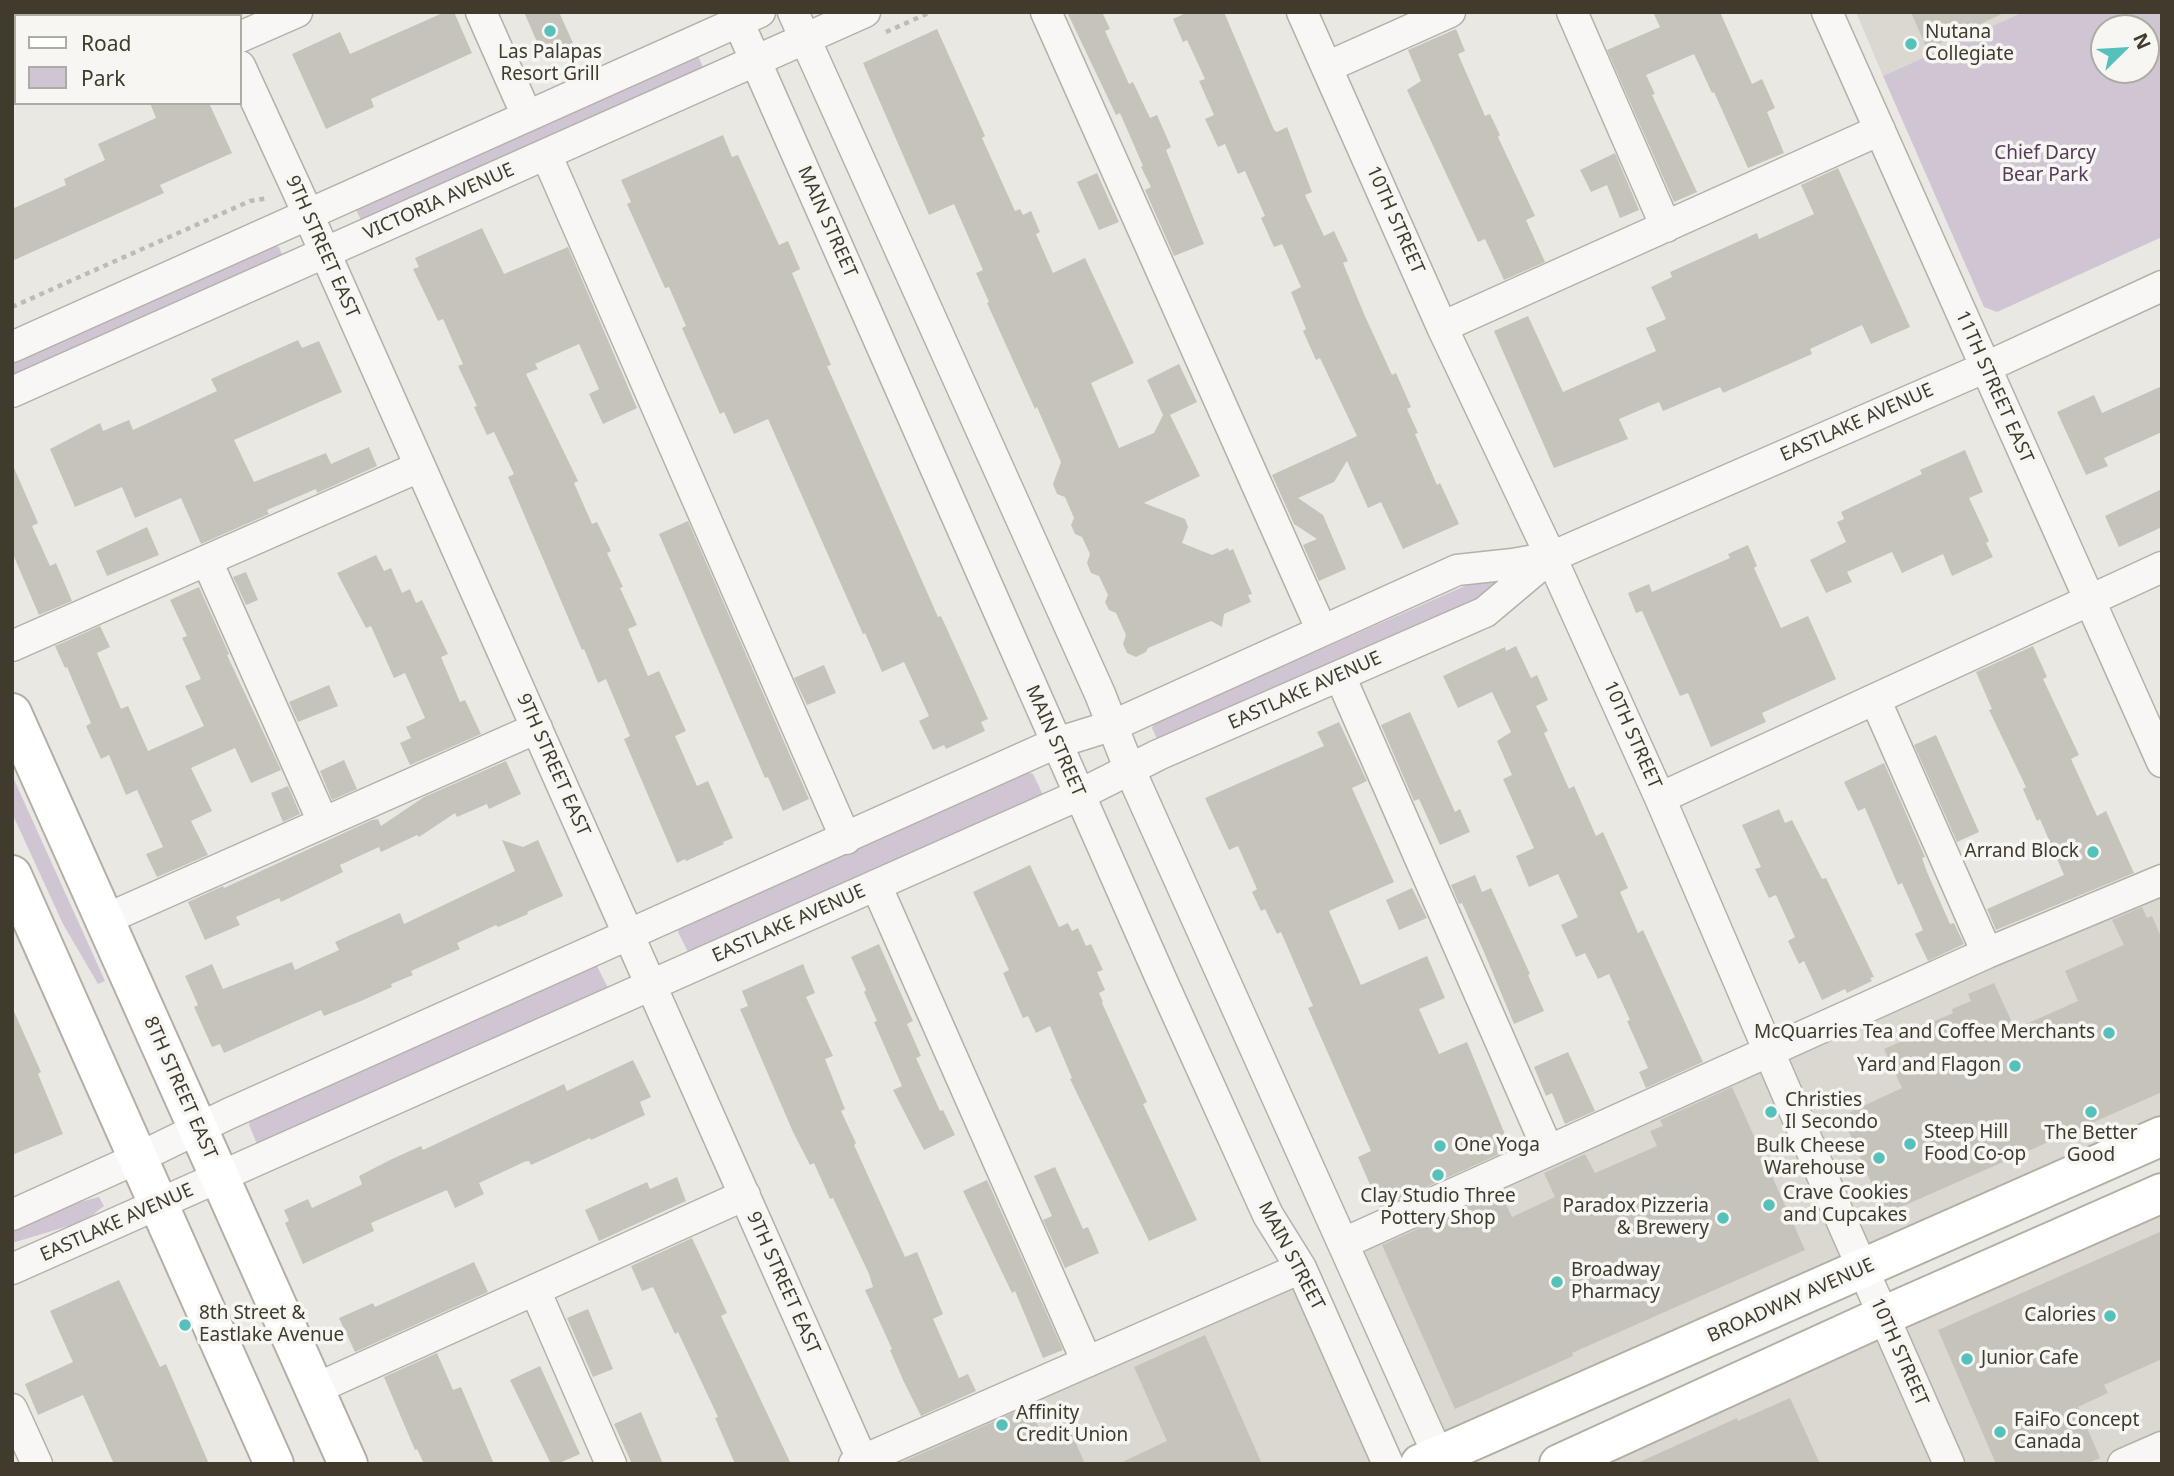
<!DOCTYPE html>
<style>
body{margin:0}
#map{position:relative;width:2174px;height:1476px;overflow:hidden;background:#eae8e3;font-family:"Noto Sans",sans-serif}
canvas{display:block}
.frame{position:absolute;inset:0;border:14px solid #403b2d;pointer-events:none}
.legend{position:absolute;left:14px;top:14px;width:228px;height:91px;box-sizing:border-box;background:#f7f6f2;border:2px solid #aeaba3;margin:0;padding:9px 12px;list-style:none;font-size:21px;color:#403b2d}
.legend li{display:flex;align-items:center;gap:14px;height:35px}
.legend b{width:35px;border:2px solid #aeaba3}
.north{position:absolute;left:2090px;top:14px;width:70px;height:70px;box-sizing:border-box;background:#f7f6f2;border:2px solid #aeaba3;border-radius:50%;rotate:66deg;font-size:19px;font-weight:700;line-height:28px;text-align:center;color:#403b2d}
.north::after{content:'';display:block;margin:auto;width:24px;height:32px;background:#56c0ba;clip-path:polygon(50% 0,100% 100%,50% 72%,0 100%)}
</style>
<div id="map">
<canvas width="2174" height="1476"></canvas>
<div class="frame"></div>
<ul class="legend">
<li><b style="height:9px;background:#fff"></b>Road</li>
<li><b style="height:19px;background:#d0c5d3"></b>Park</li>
</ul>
<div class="north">N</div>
</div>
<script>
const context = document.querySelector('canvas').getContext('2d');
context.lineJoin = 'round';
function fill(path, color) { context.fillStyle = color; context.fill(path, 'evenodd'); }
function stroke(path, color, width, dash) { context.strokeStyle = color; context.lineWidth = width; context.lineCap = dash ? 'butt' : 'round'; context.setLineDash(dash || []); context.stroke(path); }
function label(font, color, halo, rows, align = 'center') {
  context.font = font + ' "Noto Sans",sans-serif'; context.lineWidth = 7; context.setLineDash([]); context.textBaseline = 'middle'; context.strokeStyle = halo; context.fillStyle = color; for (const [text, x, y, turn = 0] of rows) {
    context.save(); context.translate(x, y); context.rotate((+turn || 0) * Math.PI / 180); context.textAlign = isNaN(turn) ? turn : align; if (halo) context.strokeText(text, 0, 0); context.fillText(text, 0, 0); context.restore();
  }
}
const built = new Path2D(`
 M1856,12h167l-140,64z
 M2162,880v256l-724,320 -94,-213z
 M2162,1195v252l-39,17h-566z
 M1301,1268l87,196h-534z`);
const green = new Path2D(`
 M2023,12h139v225l-165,75 -13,-5 -101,-231zM2146,28v42h-42v-42z
 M694,57l5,1 6,14 -342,152 -7,-14 3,-4z
 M274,246l5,1 5,12 -272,124v-20z
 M1501,570l10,16 -350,154 -4,-1 -5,-11 2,-5z
 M1027,772l6,2 10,21 -1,6 -353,153 -11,-22 1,-5z
 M12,775l93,206 -7,3 -35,-60 -51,-111z
 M591,966h6l12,24 -343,156 -9,-2 -8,-19 2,-6z
 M99,1197l5,9 -19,15 -73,22v-11l64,-29z`);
const building = new Path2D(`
 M445,12h9l18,41 -101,46 3,8 -48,22 -34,-75 48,-22 10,22z
 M524,12h35l14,31 -30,13z
 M1067,12h35l8,17 -5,2 24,53 4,-2 17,36 7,-3 14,32 -5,3 38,94 -30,12 -29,-66 6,-3 -10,-20 2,-1 -23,-53 -4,2z
 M1188,12h36l50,118 3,2 10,-5 25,65 -7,3 19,41 10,-5 14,30 -5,2 21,51 28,61 4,-2 15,34 -4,2 11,24 -3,1 22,51 3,-2 19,41 -56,25 -22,-47 -13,6 -21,-47 -13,21 -36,16 25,17 23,54 -27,12 -16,-36 14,-6 -23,-15 -22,-49 85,-39 -37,-78 -4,2 -13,-29 3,-2 -15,-37 10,-5 -19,-43 -8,3 -13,-29 4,-2 -20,-45 -7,3 -13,-30 -7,3 -13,-28 9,-4 -15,-34 6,-2 -18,-39 -4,2 -10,-23z
 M1653,12h67l32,72 10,-5 13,29 -8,4 17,41 -36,15 -34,-76 -2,1 -18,-39 -48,21 9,19 -3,1 45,97 -23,10 -67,-152 53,-23z
 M1911,12h95l-79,37z
 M937,29l48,107 -3,2 33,73 5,-2 3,6 8,-4 9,21 -4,2 17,39 32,-15 49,105 -43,20 28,65 35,-15 9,-18 -16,-35 32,-16 18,38 -27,13 30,61 -56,27 41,16 3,8 -6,16 30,12 16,-7 1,3 4,-2 19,45 -4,1 3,7 -27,12 -2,13 -11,-6 -63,27 -2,4 -10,5 -9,-4 -4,-9 3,-9 -10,-22 -7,-3 -4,-8 3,-7 -9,-19 -8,-3 -4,-10 3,-9 -8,-17 -7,-3 -4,-9 3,-7 -9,-21 -8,-3 -4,-10 8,-22 -24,-55 -2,2 -48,-106 2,-1 -13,-29 7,-3 -29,-66 -25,11 -66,-152z
 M1456,29l9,22 -7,3 27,62 5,-2 10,21 -2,2 37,79 -9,4 19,42 -41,18 -19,-41 -7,3 -71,-152 14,-9 -13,-31z
 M150,103h59l23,50 -72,32 4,8 -152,68v-52l54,-24 -2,-6 41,-19 -7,-16 58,-26z
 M723,135l9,22 6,-2 41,90 9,-4 12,28 -8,4 39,92 -4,1 111,251 3,-1 47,103 -7,3 4,9 -39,18 -2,-4 -11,5 -14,-29 10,-5 -25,-54 -22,10 -17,-39 -2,1 -95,-215 -34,15 -10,-22 -4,2 -38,-86 4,-2 -17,-39 -4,1 -38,-84 4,-2 -10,-22z
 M1615,153l24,57 -19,8 -13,-33 -16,7 -11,-22z
 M1838,168l72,159 -39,17 -9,-19 -52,24 2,5 -89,39 -3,-6 -57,24 -4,-9 -40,17 9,20 -74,29 -60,-137 34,-15 35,76 93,-41 -10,-23 20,-9 -15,-32 21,-10 -2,-5 65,-29 22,-10 2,6 55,-25 -13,-29z
 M1097,173l22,49 -20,8 -22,-48z
 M482,228l22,46 64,-27 69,161 -34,16 -14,-30 10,-5 -20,-45 -44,20 3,5 -12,5 52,107 -4,2 18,41 5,-2 14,29 -4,2 16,34 -3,1 17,37 -9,4 20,47 11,-5 27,60 -11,5 22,50 11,-5 25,57 -10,4 1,2 -38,17 -1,-2 -8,4 -53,-124 6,-3 -24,-57 -8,4 -14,-34 -2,1 -74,-173 6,-3 -20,-42 -7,3 -13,-28 3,-1 -19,-40 5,-2 -20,-45 -5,2 -25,-52 6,-2 -4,-9z
 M298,340l4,8 17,-7 23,51 -108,48 20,42 72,-29 5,11 38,-17 8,19 -60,27 -1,-4 -49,21 2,4 -68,30 -20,-46 -46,20 -13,-31 -47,20 -25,-58 50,-26 3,8 26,-11 4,10 84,-39 -6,-12z
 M2162,386v46l-58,26 4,8 -22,9 -29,-63 37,-17 8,18z
 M1965,450l18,42 -14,6 20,43 -3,2 7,14 -41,19 -9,-22 -41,19 -10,-21 -45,20 5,10 -26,11 -16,-33 36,-18 -9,-20 7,-3 -3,-7 81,-38 -2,-4z
 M12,463l26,60 -6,3 18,40 6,-3 16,38 -33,14 -27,-63z
 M2162,489v38l-43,20 -14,-31z
 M688,521l121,278 -26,12 -15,-34 -3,1 -106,-244z
 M147,527l12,28 -52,21 -11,-25z
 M1748,545l9,21 -3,2 27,60 27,-12 28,63 -74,34 4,9 -55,25 -23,-54 -8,3 -38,-85 -6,2 -8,-20 21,-9 3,8 78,-34 -2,-4z
 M376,555l8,16 7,-3 11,25 8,-4 6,14 6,-3 26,54 -7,3 19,45 5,-2 16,34 -71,31 -10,-22 11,-5 -5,-11 19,-9 -20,-45 -11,5 -23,-52 -5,2 -29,-55z
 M246,572l12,28 -12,5 -13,-28z
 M199,587l30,67 -2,1 54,115 -30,13 -16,-35 -44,20 21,43 -21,10 17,34 -51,22 -11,-23 17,-7 -26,-57 -11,5 -17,-40 -8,4 -15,-33 5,-3 -24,-56 -2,1 -10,-22 45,-20 10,21 -13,6 24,56 7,-3 20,45 56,-25 -19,-40 16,-7 -19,-41 5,-2 -17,-36z
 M1516,646l15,32 6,-3 11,25 -12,6 12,25 -4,2 25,56 5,-3 22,50 7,-4 25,56 -8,4 18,41 5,-3 60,132 -57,26 -7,-16 9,-4 -21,-47 3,-1 -21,-46 -11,5 -13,-26 -9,4 -15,-32 17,-8 -20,-43 -29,13 -13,-31 18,-8 -31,-69 9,-4 -15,-34 14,-9 -19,-40 -34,16 -15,-32 62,-29 1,4z
 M2033,646l14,31 -4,2 36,76 -8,4 21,46 5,11 9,-5 28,62 -138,57 -9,-21 77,-34 -24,-56 -3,2 -14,-32 3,-2 -37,-77 3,-1 -16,-37z
 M824,665l12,28 -29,12 -13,-27z
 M329,685l9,21 -40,16 -9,-20z
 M1410,712l45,100 5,-3 10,23 -30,13 -21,-46 -5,2 -33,-76z
 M1339,722l28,59 -15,7 42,94 -65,29 32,74 66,-29 18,42 -26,11 20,45 28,-12 44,107 -131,59 -22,-51 13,-6 -63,-143 5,-2 -32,-74 -4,2 -12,-25 -4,2 -9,-19 5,-3 -19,-43 -9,4 -24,-52 119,-52 -7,-14z
 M1936,735l43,97 -22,10 -43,-97z
 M344,760l13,29 -25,11 -12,-29z
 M506,761l15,33 -32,15 -2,-5 -30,13 -2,-4 -36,24 -2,-2 -36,17 -2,-5 -39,18 3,7 -62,30 -2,-4 -43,19 4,8 -35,15 -17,-38 35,-16 1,2 148,-68 6,-1 3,7 43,-29z
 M1884,763l41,94 -3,1 5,14 23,52 4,-1 10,21 -36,17 -13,-27 8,-4 -21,-47 -4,2 -33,-77 -7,3 -14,-29z
 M288,786l12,28 -17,8 -12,-29z
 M1779,809l6,14 7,-3 30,59 4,-1 48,99 -4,1 2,3 -25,12 -2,-4 -23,11 -18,-39 -5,3 -11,-23 7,-4 -19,-42 -7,3 -14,-29 6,-2 -19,-42z
 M502,840l21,7 15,-7 25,56 -36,16 1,2 -30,13 -2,-2 -39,18 3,6 -49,22 2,4 -22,9 1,3 -31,14 -37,15 -3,-6 -97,43 -4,-9 -8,3 -18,-40 4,-2 -13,-29 27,-12 11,25 69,-27 3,8 44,-20 -4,-8 65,-29 4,11 111,-53z
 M1030,865l29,62 9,-4 4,8 6,-3 8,18 5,-2 12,26 -6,2 8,18 -6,3 4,9 -1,1 45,99 -4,2 54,116 -48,21 -79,-162 2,-1 -22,-52 -14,7 -8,-17 -5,2 -20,-45 6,-3 -36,-78z
 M1475,875l7,17 9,-4 39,86 -2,1 16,36 -30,13 -30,-72 -22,-49 -3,1 -8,-19z
 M1412,888l15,30 -28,12 -13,-30z
 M2142,907l5,11 5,-2 10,23v153l-277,122 -43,-98 60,-28 -18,-39 32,-14 -2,-5 39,-17 -1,-4 19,-8 -3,-7 26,-11 21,46 63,-28 -13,-30 59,-26 -12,-25z
 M879,944l34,77 -6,3 14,32 -5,2 24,53 3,-1 12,25 -31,15 -31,-60 9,-4 -28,-64 3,-1 -13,-29 2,-2 -15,-33z
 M803,964l12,29 -9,4 27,59 -8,3 20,50 -4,2 15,32 -2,2 51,112 12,-5 26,62 -10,5 26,59 9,-4 8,17 -55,25 -17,-34 -14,-32 2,-1 -27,-59 8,-3 -4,-13 -36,-76 -3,1 -16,-36 -4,2 -17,-33 -53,-123 8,-3 -6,-15z
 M12,1007l29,65 -3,2 25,60 -51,21z
 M1568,1052l27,59 -30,13 -13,-31 -6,3 -12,-29z
 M633,1060l18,37 -11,5 5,13 -54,25 -1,-2 -59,27 -2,-4 -5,1 -45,21 5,11 -29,14 -8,-18 -76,33 3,8 -71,33 -18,-41 4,-2 -5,-11 24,-11 4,9 49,-23 1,-1 -3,-8 33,-17 29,-13 2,4 141,-66 3,7z
 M1732,1087l73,163 -206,91 -27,12 1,3 -118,53 -73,-164 118,-53 12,25 43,-20 -11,-24 41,-19 10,19 62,-27 -7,-15 13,-5 -3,-6z
 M1055,1167l28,62 5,-2 11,26 -34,15 -22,-48 9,-4 -18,-40z
 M677,1177l9,24 -87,40 -14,-31 62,-28 3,7z
 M987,1180l76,170 -20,8 -28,-67 -3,2 -49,-102z
 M2162,1231v128l-58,26 4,8 -30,14 22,51 -14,6h-90l-58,-134z
 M692,1238l35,75 -6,3 70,148h-56l-20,-46 3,-1 -40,-85 -3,2 -22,-47 -11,4 -11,-25z
 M474,1262l14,30 -133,60 -16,-34 34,-15 2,4z
 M119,1280l41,87 6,-3 43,100h-95l-31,-69 -45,20 -13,-31 48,-22 -23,-51z
 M588,1309l25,60 -20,8 -26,-59z
 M1205,1335l57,129h-144l49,-23 -33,-74z
 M437,1353l16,37 8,-3 33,77h-70l-7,-15 -2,1 -31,-73z
 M540,1366l40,88 -23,10h-6l-41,-84z
 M1790,1398l30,66h-185l102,-46 1,3z
 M1029,1406l17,39 26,-11 13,30h-187z
 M641,1412l22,52h-31l-18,-40z`);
const path = new Path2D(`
 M886,32l45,-20
 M12,307l238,-106 19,-3`);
const minor = new Path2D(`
 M216,12l2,4
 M481,12l46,104
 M734,12l428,969 106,234 33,53 87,196
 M793,12l307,682 29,74 313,696
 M1046,12l276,619
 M1302,12l140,315 109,230 109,241 183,426 106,240
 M1572,12l94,215
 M1827,12l335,750
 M165,16l8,-4
 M240,37l57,-25
 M240,66l58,126 566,1272
 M1327,67l123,-55
 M12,83l4,-2
 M546,154l300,685
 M1442,327l438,-197
 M12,347l748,-335
 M12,392l853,-380
 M207,561l116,261
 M12,646l407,-179
 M1340,676l208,474
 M1875,699l112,254
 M1660,798l502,-231
 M876,885l211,477
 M106,919l431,-191
 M12,1215l126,-57 90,-44 828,-371 58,-18 343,-155 56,-6 38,-7 433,-189 178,-82
 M1344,1243l643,-290 175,-73
 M12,1269l1067,-474 79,-40 327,-143 63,-53
 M535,1290l76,174
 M315,1389l430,-194
 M12,1409l25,55
 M854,1464l447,-196
 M2123,1464l39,-17`);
const major = new Path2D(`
 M12,713l336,751
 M12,875l262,589
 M1420,1464l742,-328
 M1559,1464l324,-148 279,-123`);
const markers = [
 [550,31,7,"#56c0ba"],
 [1911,44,7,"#56c0ba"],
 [2093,852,7,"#56c0ba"],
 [2109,1033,7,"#56c0ba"],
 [2015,1066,7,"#56c0ba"],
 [1771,1112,7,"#56c0ba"],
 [2091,1112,7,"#56c0ba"],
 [1910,1144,7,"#56c0ba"],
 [1440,1146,7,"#56c0ba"],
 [1879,1158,7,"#56c0ba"],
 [1438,1175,7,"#56c0ba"],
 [1769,1205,7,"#56c0ba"],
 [1723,1218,7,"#56c0ba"],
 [1557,1282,7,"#56c0ba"],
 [2110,1316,7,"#56c0ba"],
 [185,1325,7,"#56c0ba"],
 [1967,1359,7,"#56c0ba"],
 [1002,1425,7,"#56c0ba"],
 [2000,1432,7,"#56c0ba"]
];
const poiNames = [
 ["Nutana",1925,33],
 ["Collegiate",1925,55],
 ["Las Palapas",550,53,"center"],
 ["Resort Grill",550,75,"center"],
 ["Arrand Block",2079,852,"right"],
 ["McQuarries Tea and Coffee Merchants",2095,1033,"right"],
 ["Yard and Flagon",2001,1066,"right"],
 ["Christies",1785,1101],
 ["Il Secondo",1785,1123],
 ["Steep Hill",1924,1133],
 ["Food Co-op",1924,1155],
 ["The Better",2091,1134,"center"],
 ["Good",2091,1156,"center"],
 ["One Yoga",1454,1146],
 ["Bulk Cheese",1865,1147,"right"],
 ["Warehouse",1865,1169,"right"],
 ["Crave Cookies",1783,1194],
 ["and Cupcakes",1783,1216],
 ["Clay Studio Three",1438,1197,"center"],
 ["Pottery Shop",1438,1219,"center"],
 ["Paradox Pizzeria",1709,1207,"right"],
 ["& Brewery",1709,1229,"right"],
 ["Broadway",1571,1271],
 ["Pharmacy",1571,1293],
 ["8th Street &",199,1314],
 ["Eastlake Avenue",199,1336],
 ["Calories",2096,1316,"right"],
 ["Junior Cafe",1981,1359],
 ["Affinity",1016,1414],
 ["Credit Union",1016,1436],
 ["FaiFo Concept",2014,1421],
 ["Canada",2014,1443]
];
const parkNames = [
 ["Chief Darcy",2045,154],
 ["Bear Park",2045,176]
];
const streetNames = [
 ["VICTORIA AVENUE",439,202,-24],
 ["10TH STREET",1395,220,66],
 ["MAIN STREET",827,222,66],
 ["9TH STREET EAST",322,247,66],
 ["11TH STREET EAST",1994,387,66],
 ["EASTLAKE AVENUE",1857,423,-24],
 ["EASTLAKE AVENUE",1305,691,-24],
 ["10TH STREET",1632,735,66],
 ["MAIN STREET",1055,741,66],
 ["9TH STREET EAST",553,765,66],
 ["EASTLAKE AVENUE",789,924,-24],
 ["8TH STREET EAST",180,1088,66],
 ["EASTLAKE AVENUE",117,1223,-24],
 ["MAIN STREET",1291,1256,62],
 ["9TH STREET EAST",783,1283,66],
 ["BROADWAY AVENUE",1791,1301,-24],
 ["10TH STREET",1899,1352,66]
];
fill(built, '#dbd8d1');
fill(green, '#d0c5d3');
fill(building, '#c6c3bb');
stroke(minor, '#b4b1a9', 33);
stroke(major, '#b4afa4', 42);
stroke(path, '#bdbbb5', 4.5, [5, 5]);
stroke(minor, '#f8f7f5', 30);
stroke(major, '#fff', 38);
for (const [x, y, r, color] of markers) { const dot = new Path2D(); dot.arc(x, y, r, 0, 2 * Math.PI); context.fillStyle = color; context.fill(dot); stroke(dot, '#f7f6f2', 2.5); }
label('19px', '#403b2d', '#f7f6f2', poiNames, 'left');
label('19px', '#573b5a', '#f7f6f2', parkNames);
label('19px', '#403b2d', '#f7f6f2', streetNames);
</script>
